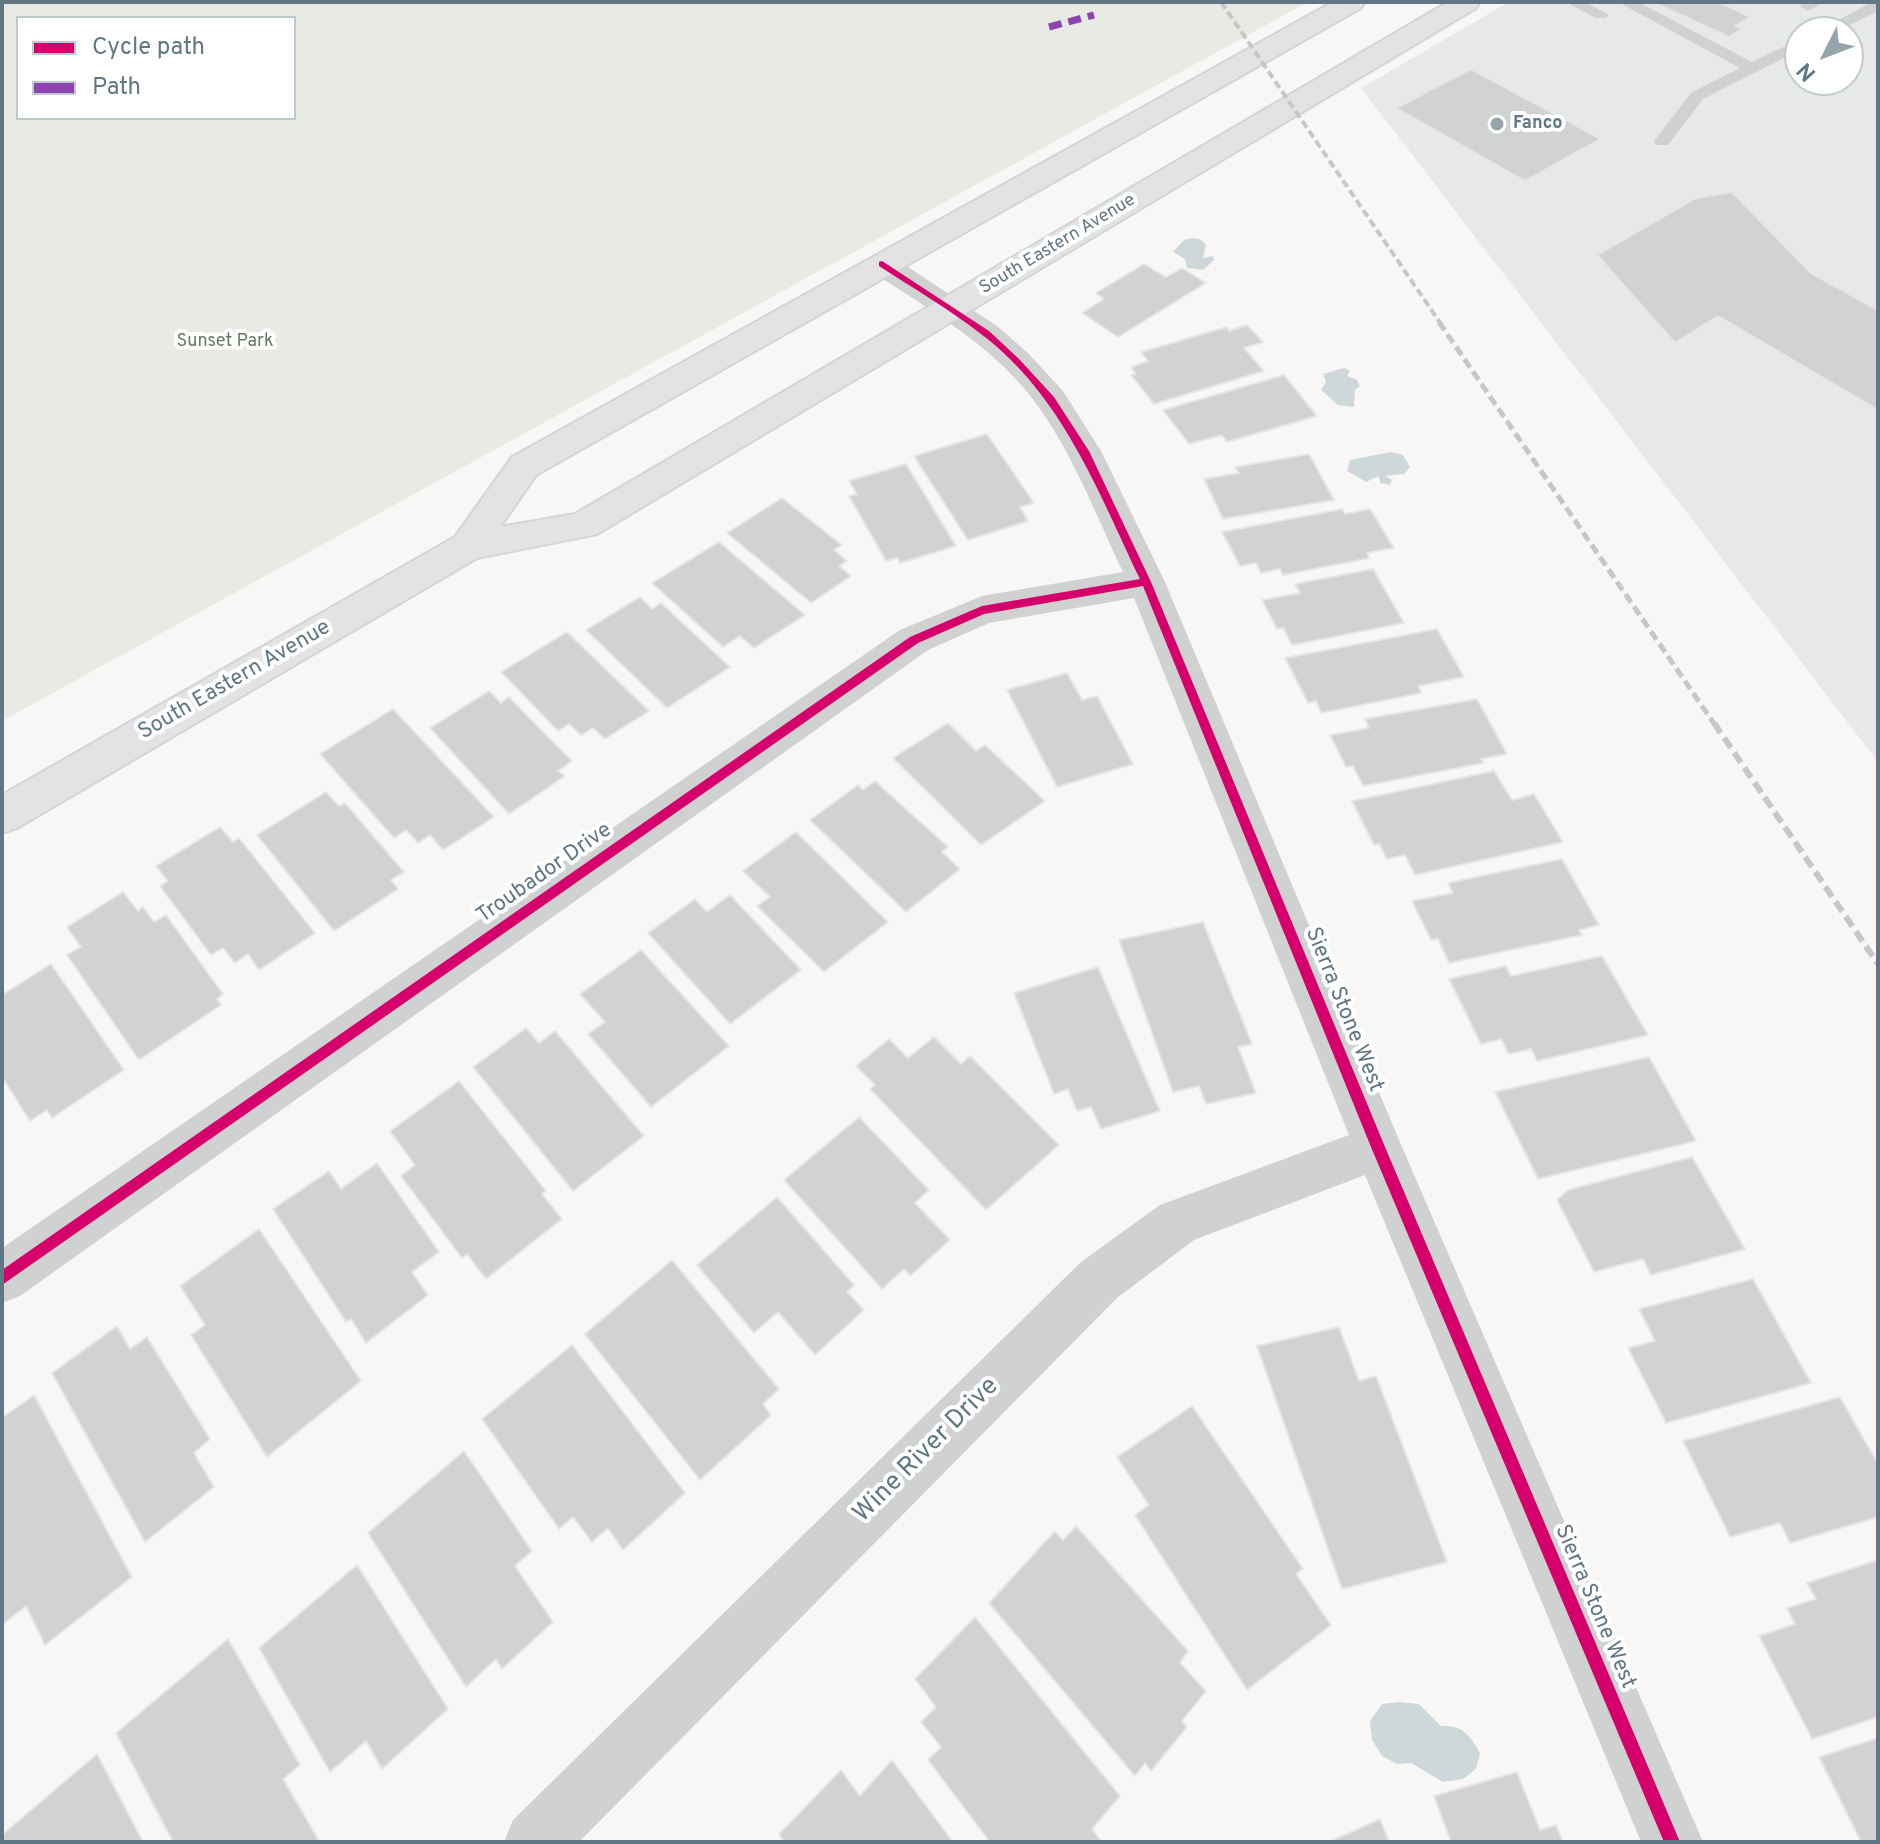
<!DOCTYPE html>
<style>
body{margin:0}
#map{position:relative;width:1880px;height:1844px;overflow:hidden;background:#f8f7f6;font-family:Overpass,sans-serif}
canvas{display:block}
.frame{position:absolute;inset:0;border:4px solid #617783;pointer-events:none}
.legend{position:absolute;left:16px;top:16px;width:280px;height:104px;box-sizing:border-box;background:#fff;border:2px solid #c0c9cd;margin:0;padding:10px 14px;list-style:none;font-size:24px;color:#617783}
.legend li{display:flex;align-items:center;gap:16px;height:40px}
.legend b{width:40px;border:2px solid #c0c9cd}
.north{position:absolute;left:1784px;top:16px;width:80px;height:80px;box-sizing:border-box;background:#fff;border:2px solid #c0c9cd;border-radius:50%;rotate:228deg;font-size:22px;font-weight:700;line-height:32px;text-align:center;color:#617783}
.north::after{content:'';display:block;margin:auto;width:28px;height:36px;background:#96a4ab;clip-path:polygon(50% 0,100% 100%,50% 72%,0 100%)}
</style>
<div id="map">
<canvas width="1880" height="1844"></canvas>
<div class="frame"></div>
<ul class="legend">
<li><b style="height:10px;background:#d6006c"></b>Cycle path</li>
<li><b style="height:10px;background:#8e44ad"></b>Path</li>
</ul>
<div class="north">N</div>
</div>
<script>
const context = document.querySelector('canvas').getContext('2d');
context.lineJoin = 'round';
function fill(path, color) { context.fillStyle = color; context.fill(path, 'evenodd'); }
function stroke(path, color, width, dash) { context.strokeStyle = color; context.lineWidth = width; context.lineCap = dash ? 'butt' : 'round'; context.setLineDash(dash || []); context.stroke(path); }
function label(font, color, halo, rows, align = 'center') {
  context.font = font + ' Overpass,sans-serif'; context.lineWidth = 8; context.setLineDash([]); context.textBaseline = 'middle'; context.strokeStyle = halo; context.fillStyle = color; for (const [text, x, y, turn = 0] of rows) {
    context.save(); context.translate(x, y); context.rotate((+turn || 0) * Math.PI / 180); context.textAlign = isNaN(turn) ? turn : align; if (halo) context.strokeText(text, 0, 0); context.fillText(text, 0, 0); context.restore();
  }
}
const built = new Path2D(`
 M1509,2h369v760l-517,-674zM1800,32h48v48h-48z`);
const green = new Path2D(`
 M2,2h1306l-1306,719zM18,18h276v100h-276z`);
const water = new Path2D(`
 M1192,238l8,1 6,6 -3,13 10,-2 1,4 -11,10 -16,-2 -2,-9 -12,-7 11,-12z
 M1344,368l6,3 -3,5 10,4 3,6 -5,4 -1,17 -16,-2 -17,-15 5,-8 -3,-8z
 M1391,452l12,3 7,12 -6,7 -19,2 7,4 -2,5 -10,-2 -1,-7 -13,6 -19,-11 3,-11z
 M1399,1702l20,2 22,22c22,-1 28,8 39,27l-4,16 -13,10 -20,3 -32,-19 -14,1 -15,-8 -10,-16 -2,-19 12,-17z`);
const building = new Path2D(`
 M1653,2h65l33,15 -16,9 7,3 -13,8z
 M1471,69l130,70 -76,42 -129,-73z
 M1732,192l79,81 67,37v100l-160,-94 -43,27 -78,-88 99,-57z
 M1144,264l22,13 16,-9 24,15 -88,54 -36,-24 22,-14 -8,-6z
 M1247,325l16,17 -19,6 20,23 -110,33 -23,-29 5,-1 -5,-7 17,-6 -7,-9 86,-25 2,4z
 M1284,375l33,41 -90,26 -5,-7 -33,9 -26,-34z
 M987,434l47,69 -14,4 8,14 -60,19 -54,-84z
 M1309,454l25,46 -111,19 -19,-40 35,-6 -4,-6z
 M906,464l50,82 -56,17 -3,-5 -11,3 -37,-65 8,-2 -8,-13z
 M782,498l60,47 -8,5 13,11 -8,5 12,10 -40,27 -84,-70z
 M1342,509l3,5 25,-5 24,39 -27,5 3,5 -87,17 -3,-6 -19,4 -5,-10 -16,3 -18,-34z
 M719,542l86,73 -51,33 -14,-12 -17,11 -71,-64z
 M1373,569l31,54 -112,22 -9,-17 -6,1 -15,-29 38,-7 -5,-9z
 M640,597l12,12 9,-6 69,64 -63,41 -81,-78z
 M1437,629l27,48 -46,9 4,7 -101,20 -5,-12 -8,2 -23,-45z
 M567,632l82,79 -44,28 -12,-11 -12,7 -12,-11 -11,7 -57,-59z
 M1067,673l15,27 15,-4 36,68 -76,23 -50,-97z
 M489,691l12,12 8,-6 63,64 -14,10 7,5 -56,38 -79,-86z
 M1477,699l30,55 -26,5 3,4 -121,23 -10,-20 -7,1 -16,-32 39,-7 -4,-9z
 M393,709l101,108 -51,33 -13,-15 -12,8 -12,-13 -12,8 -74,-84z
 M948,723l28,28 9,-6 60,56 -64,44 -88,-87z
 M1494,771l18,29 22,-6 29,48 -148,33 -10,-20 -18,4 -8,-15 -5,1 -22,-44z
 M875,781l73,66 -6,5 18,17 -54,43 -96,-92 48,-35 5,5z
 M326,792l13,14 6,-3 59,69 -13,8 7,9 -64,42 -77,-96z
 M220,827l13,15 6,-4 76,95 -56,37 -11,-16 -13,9 -12,-15 -12,7 -51,-69 8,-5 -12,-15z
 M796,832l92,90 -64,50 -67,-66 13,-9 -27,-26z
 M1562,859l37,66 -20,5 3,5 -133,28 -11,-24 -7,1 -19,-39 41,-8 -5,-10z
 M123,892l15,19 5,-4 11,15 12,-7 57,79 -6,5 4,6 -82,55 -72,-105 14,-8 -14,-20z
 M730,895l71,75 -71,54 -82,-91 47,-34 12,13z
 M1203,922l49,122 -14,3 18,46 -50,11 -7,-18 -26,6 -54,-152z
 M641,950l88,96 -78,61 -63,-73 17,-12 -25,-28z
 M1602,956l46,79 -111,26 -6,-12 -22,5 -8,-15 -20,5 -32,-65 57,-13 5,10z
 M51,964l73,106 -72,48 -5,-8 -17,11 -28,-44v-82z
 M1098,967l62,144 -59,18 -10,-22 -14,4 -9,-22 -14,5 -40,-101z
 M526,1028l13,15 16,-12 89,105 -71,55 -100,-124z
 M934,1037l27,27 9,-8 89,89 -73,65 -116,-121 5,-4 -19,-19 33,-27 19,19z
 M1649,1057l47,84 -158,38 -43,-87z
 M459,1081l87,110 -4,3 20,25 -76,60 -19,-25 -5,4 -61,-82 14,-11 -25,-34z
 M859,1117l70,73 -14,13 35,37 -40,36 -6,-7 -22,20 -98,-109z
 M1692,1157l53,92 -94,26 -8,-16 -49,13 -37,-72 11,-10z
 M377,1163l62,89 -27,20 16,23 -62,48 -15,-24 -5,3 -73,-113 56,-38 12,18z
 M777,1197l77,88 -7,7 17,18 -49,45 -37,-43 -24,21 -57,-68z
 M259,1229l102,152 -94,76 -76,-122 14,-10 -25,-39z
 M672,1260l107,129 -16,15 8,11 -71,65 -115,-146z
 M1753,1279l58,104 -145,40 -38,-75 27,-7 -16,-32z
 M117,1326l13,23 17,-12 63,102 -16,14 20,34 -69,55 -93,-169z
 M1339,1327l20,54 17,-5 71,186 -105,27 -85,-243z
 M572,1345l113,148 -62,57 -15,-22 -16,14 -19,-25 -14,12 -77,-110z
 M34,1395l98,182 -87,68 -19,-39 -24,19v-207z
 M1840,1397l38,67v53l-88,26 -10,-20 -50,14 -47,-96z
 M1192,1406l111,163 -7,5 35,51 -84,65 -112,-175 14,-10 -32,-48z
 M464,1451l68,100 -17,15 38,56 -51,47 -6,-10 -30,28 -98,-154z
 M1076,1526l112,125 -8,12 26,28 -24,30 5,6 -36,44 -6,-8 -10,13 -146,-173 66,-72 8,9z
 M1878,1560v157l-66,22 -53,-103 36,-12 -8,-16 29,-9 -9,-16z
 M357,1565l91,144 -66,60 -16,-28 -36,31 -71,-124z
 M975,1617l145,179 -28,33 10,13h-112l-62,-82 13,-13 -20,-25 15,-15 -21,-28z
 M228,1639l72,126 -17,14 35,60 -4,3h-141l-57,-109z
 M1878,1738v104h-17l-42,-85z
 M97,1754l46,88h-141v-7z
 M892,1760l61,82h-169l-5,-8 62,-64 19,26z
 M1517,1772l23,58 16,-5 7,17h-112l-17,-46z
 M1380,1819l9,23h-60z`);
const lane = new Path2D(`
 M1565,2h20l24,13 -3,3h-10z
 M1618,2h20l114,60 48,-23v11l-97,49 -35,46h-12l-2,-4 37,-48 49,-25z
 M1804,2h20l-16,9 -8,-5z
 M1872,2h6v9l-42,21h-20z`);
const street = new Path2D(`
 M882,254l11,3 104,69 31,27 35,38 38,60 64,131 237,565 301,695h-62l-276,-667 -171,65 -77,58 -538,544h-75l9,-22 568,-558 79,-57 189,-70 -215,-537 -145,25 -61,27 -908,646 -18,7v-55l898,-618 82,-34 141,-24c-26,-55 -48,-113 -83,-163 -42,-61 -109,-98 -169,-138l-5,-7 5,-7z`);
const primary = new Path2D(`
 M1333,2h32l-4,6 -825,467 -36,52 75,-13 873,-512h32l-4,6 -879,526 -120,24 -460,270 -15,5v-38l453,-258 57,-80z`);
const railFar2 = new Path2D(`
 M1221,2l220,322`);
const railFar1 = new Path2D(`
 M1439,322l276,403`);
const rail = new Path2D(`
 M1714,723l164,241`);
const quiet = new Path2D(`
 M1049,27l45,-12`);
const cycleway = new Path2D(`
 M882,261l107,70 30,28 35,38 35,54 62,131 234,565 295,695h-16l-293,-695 -228,-561 -159,28 -66,29 -916,642v-15l908,-633 72,-31 158,-27c-42,-88 -78,-184 -159,-245 -32,-25 -68,-46 -102,-68v-4z`);
const markers = [
 [1497,124,8,"#96a4ab"]
];
const farPoinames = [
 ["Fanco",1513,124]
];
const farStreetnames = [
 ["South Eastern Avenue",1058,245,-31]
];
const farParknames = [
 ["Sunset Park",225,342]
];
const streetNames = [
 ["South Eastern Avenue",235,681,-30],
 ["Troubador Drive",545,874,-35],
 ["Sierra Stone West",1343,1010,68],
 ["Sierra Stone West",1594,1607,67]
];
const nearStreetnames = [
 ["Wine River Drive",927,1451,-45]
];
fill(built, '#e7e9e9');
fill(green, '#e8ebe4');
fill(water, '#ced8da');
fill(building, '#d1d3d3');
stroke(building, '#e7e6e6', 2);
stroke(primary, '#d5d5d5', 4);
fill(lane, '#d0d1d1');
fill(street, '#d0d1d1');
fill(primary, '#e3e3e3');
stroke(railFar2, '#c5c7c8', 4, [8, 4]);
stroke(railFar1, '#c5c7c8', 5, [10, 5]);
stroke(rail, '#c5c7c8', 6, [12, 6]);
stroke(quiet, '#8e44ad', 7, [13, 7]);
fill(cycleway, '#d6006c');
for (const [x, y, r, color] of markers) { const dot = new Path2D(); dot.arc(x, y, r, 0, 2 * Math.PI); context.fillStyle = color; context.fill(dot); stroke(dot, '#fff', 3); }
label('bold 18px', '#617783', '#fff', farPoinames, 'left');
label('18px', '#617783', '#fff', farStreetnames);
label('18px', '#677a60', '#fff', farParknames);
label('22px', '#617783', '#fff', streetNames);
label('26px', '#617783', '#fff', nearStreetnames);
</script>
